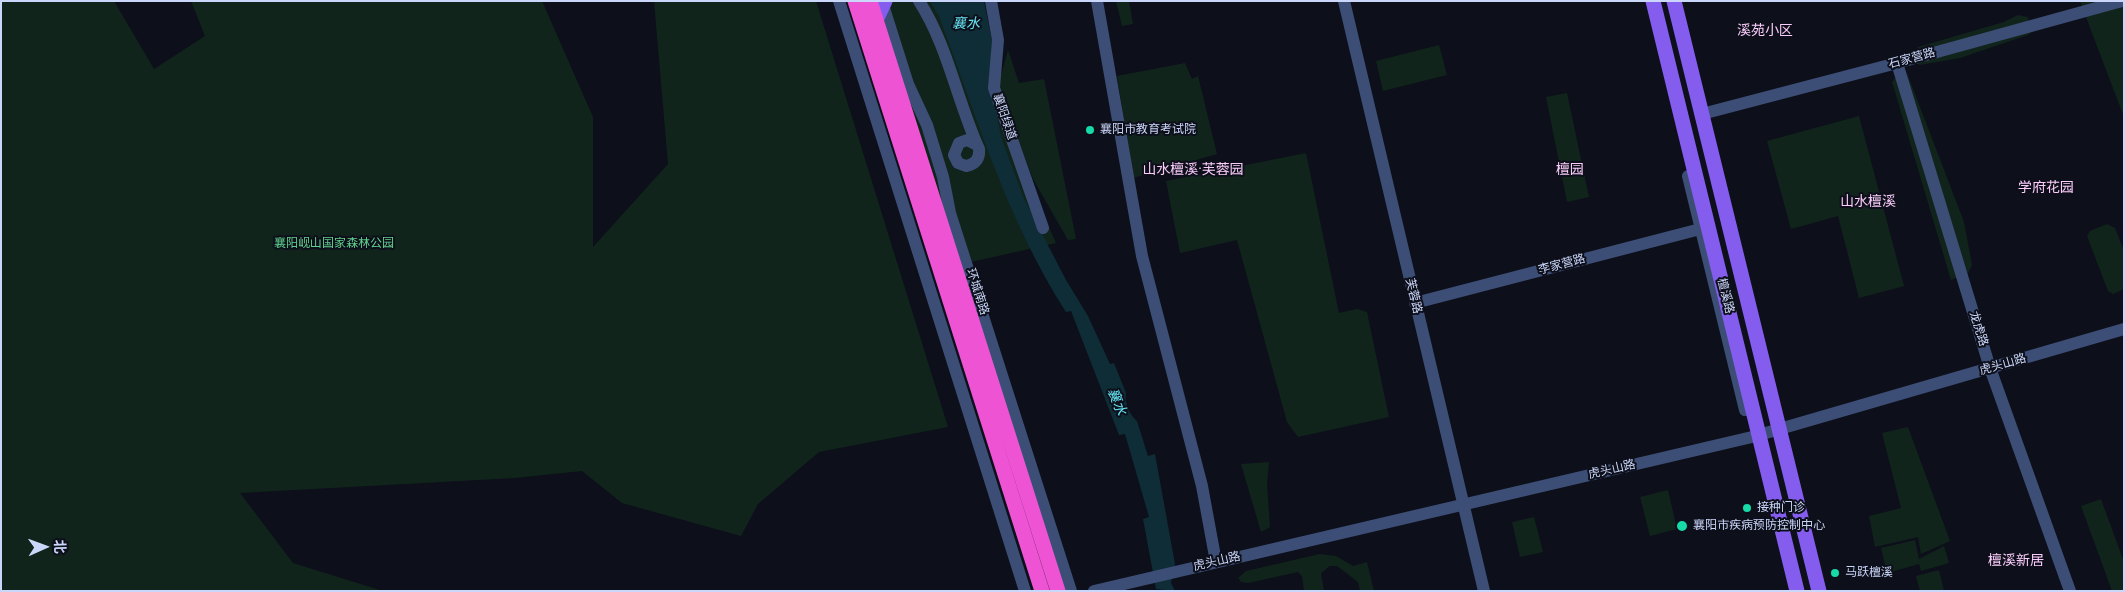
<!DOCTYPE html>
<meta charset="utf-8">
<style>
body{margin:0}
#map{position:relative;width:2125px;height:592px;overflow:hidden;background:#0d0f1a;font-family:Roboto,"Noto Sans SC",sans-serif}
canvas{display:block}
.frame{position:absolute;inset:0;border:2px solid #cbd7fa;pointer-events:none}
.north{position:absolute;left:20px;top:522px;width:50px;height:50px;-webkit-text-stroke:4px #0d0f1a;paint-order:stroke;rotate:88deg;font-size:14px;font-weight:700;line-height:20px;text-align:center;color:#cbd7fa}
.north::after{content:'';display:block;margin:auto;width:18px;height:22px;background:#cbd7fa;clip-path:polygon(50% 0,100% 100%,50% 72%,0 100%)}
</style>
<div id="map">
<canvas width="2125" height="592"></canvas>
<div class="frame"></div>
<div class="north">北</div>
</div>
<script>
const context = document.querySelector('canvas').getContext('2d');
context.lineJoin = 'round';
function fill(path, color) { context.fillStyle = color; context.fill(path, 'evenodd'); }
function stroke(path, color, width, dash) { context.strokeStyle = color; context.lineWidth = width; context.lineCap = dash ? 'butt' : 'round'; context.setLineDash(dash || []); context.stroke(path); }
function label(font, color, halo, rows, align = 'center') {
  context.font = font + ' Roboto,"Noto Sans SC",sans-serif'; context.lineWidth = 4; context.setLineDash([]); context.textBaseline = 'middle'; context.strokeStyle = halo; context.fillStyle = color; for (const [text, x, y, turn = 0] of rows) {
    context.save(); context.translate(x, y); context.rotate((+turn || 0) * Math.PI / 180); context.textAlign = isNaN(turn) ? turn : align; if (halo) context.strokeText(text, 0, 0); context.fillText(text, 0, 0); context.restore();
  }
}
const green = new Path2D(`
 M1,1h113l40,68 51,-33 -14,-35h351l51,116v130l75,-83 -14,-163h162l132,426 -129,25 -61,52 -17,32 -119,-33 -40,-32 -67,7 -275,15 53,70 90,28h-382z
 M870,1h100l19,90 67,152 -103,23z
 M1116,1h13l4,23 -11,2z
 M2080,1h44v116l-40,-105z
 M2018,15l10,2 3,16 -3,2 -68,23 -40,7 -4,-2 -2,-11 4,-5 86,-25z
 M1439,45l8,30 -64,16 -7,-30z
 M1008,50l11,33 25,-4 32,160 -8,1 -35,-61 -35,-93z
 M1185,63l7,16 6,-3 19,78 -84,24 -16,-102z
 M1907,73l57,149 8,43 -4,8 -17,7 -59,-198 5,-7z
 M1567,93l22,104 -22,5 -21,-105z
 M1859,116l45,170 -45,12 -21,-82 -47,13 -24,-88z
 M1306,153l33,160 18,-4 10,3 22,105 -91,20 -11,-15 -50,-182 -57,13 -14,-72z
 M2107,224l8,4 9,23v38l-11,5 -5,-3 -21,-55 3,-5z
 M1908,427l42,114 -29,13 -3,-17 -43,10 -6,-31 32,-8 -19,-75z
 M1269,462l-2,22 3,43 -9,5 -20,-68z
 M1668,490l9,39 -27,7 -10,-39z
 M2101,499l23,63v29h-12l-31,-85z
 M1534,517l9,35 -23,5 -8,-35z
 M1915,540l4,19 25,-13 5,17 -28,8 -2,-7 -32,9 -6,-25z
 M1320,554l16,2 17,10 14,-4 7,29h-14l-2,-9 -21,-16h-7l-9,7 3,18h-20l-2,-15 -4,-4 -50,11 -7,-1 -3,-4 8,-7z
 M1939,570l5,21h-24l-4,-15z`);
const water = new Path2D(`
 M930,1h54l8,40 -2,45 12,54 22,59 42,81 22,36 22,48 4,-1 12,30c-2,9 4,23 11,28l11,35 7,-2 20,110 -4,19 4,8 -19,-2 -13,-70 6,-2 -24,-83 -6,1 -48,-124 -5,1c-58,-90 -90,-196 -127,-296z`);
const minor = new Path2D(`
 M839,1l186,590
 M919,1c29,45 38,100 60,148 1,9 -3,15 -13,17l-8,-3 -4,-8 5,-12 8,-3 8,4
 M991,1l7,39 -4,48 49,140
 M1097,1l45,255 60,230 14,76
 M1344,1l140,590
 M883,5l25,79 19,41 16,52 7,36 121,378
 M1897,63l93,305 80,223
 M1702,114l195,-51 225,-62
 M1688,176l57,234
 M1415,303l293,-76
 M1094,591l658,-154 372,-108`);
const major = new Path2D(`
 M1653,1l144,590
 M1674,1l145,590
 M876,20l9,-19`);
const highway = new Path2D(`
 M855,1l187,590
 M870,1l188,590`);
const markers = [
 [1090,130,5,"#16dba8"],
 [1747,508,5,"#16dba8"],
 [1682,526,6,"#16dba8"],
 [1835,573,5,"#16dba8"]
];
const streetNames = [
 ["石家营路",1912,59,-15],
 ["襄阳绿道",1004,117,71],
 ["李家营路",1562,265,-15],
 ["环城南路",977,292,72],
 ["芙蓉路",1413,296,77],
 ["檀溪路",1725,296,76],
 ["龙虎路",1978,329,73],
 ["虎头山路",2003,365,-16],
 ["虎头山路",1612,470,-13],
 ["虎头山路",1217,562,-13]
];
const poiNames = [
 ["襄阳市教育考试院",1100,130],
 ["接种门诊",1757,508],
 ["襄阳市疾病预防控制中心",1693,526],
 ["马跃檀溪",1845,573]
];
const parkNames = [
 ["襄阳岘山国家森林公园",334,244]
];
const waterNames = [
 ["襄水",966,24],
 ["襄水",1116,402,68]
];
const neighbourhoodNames = [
 ["溪苑小区",1765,31],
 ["山水檀溪·芙蓉园",1193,170],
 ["檀园",1570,170],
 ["学府花园",2046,188],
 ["山水檀溪",1868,202],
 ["檀溪新居",2016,561]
];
fill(green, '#10241c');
fill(water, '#0f2d37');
stroke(minor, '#3c4e75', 12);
stroke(major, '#845def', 15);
stroke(highway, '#ee53d4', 15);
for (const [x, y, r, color] of markers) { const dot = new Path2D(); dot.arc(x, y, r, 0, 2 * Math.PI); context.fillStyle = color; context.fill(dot); stroke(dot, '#0d0f1a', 2); }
label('12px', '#cbd7fa', '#0d0f1a', streetNames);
label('12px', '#cbd7fa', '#0d0f1a', poiNames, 'left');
label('12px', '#60d18c', '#0d0f1a', parkNames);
label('italic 14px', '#64e1ef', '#0d0f1a', waterNames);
label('14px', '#facdfa', '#0d0f1a', neighbourhoodNames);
</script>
